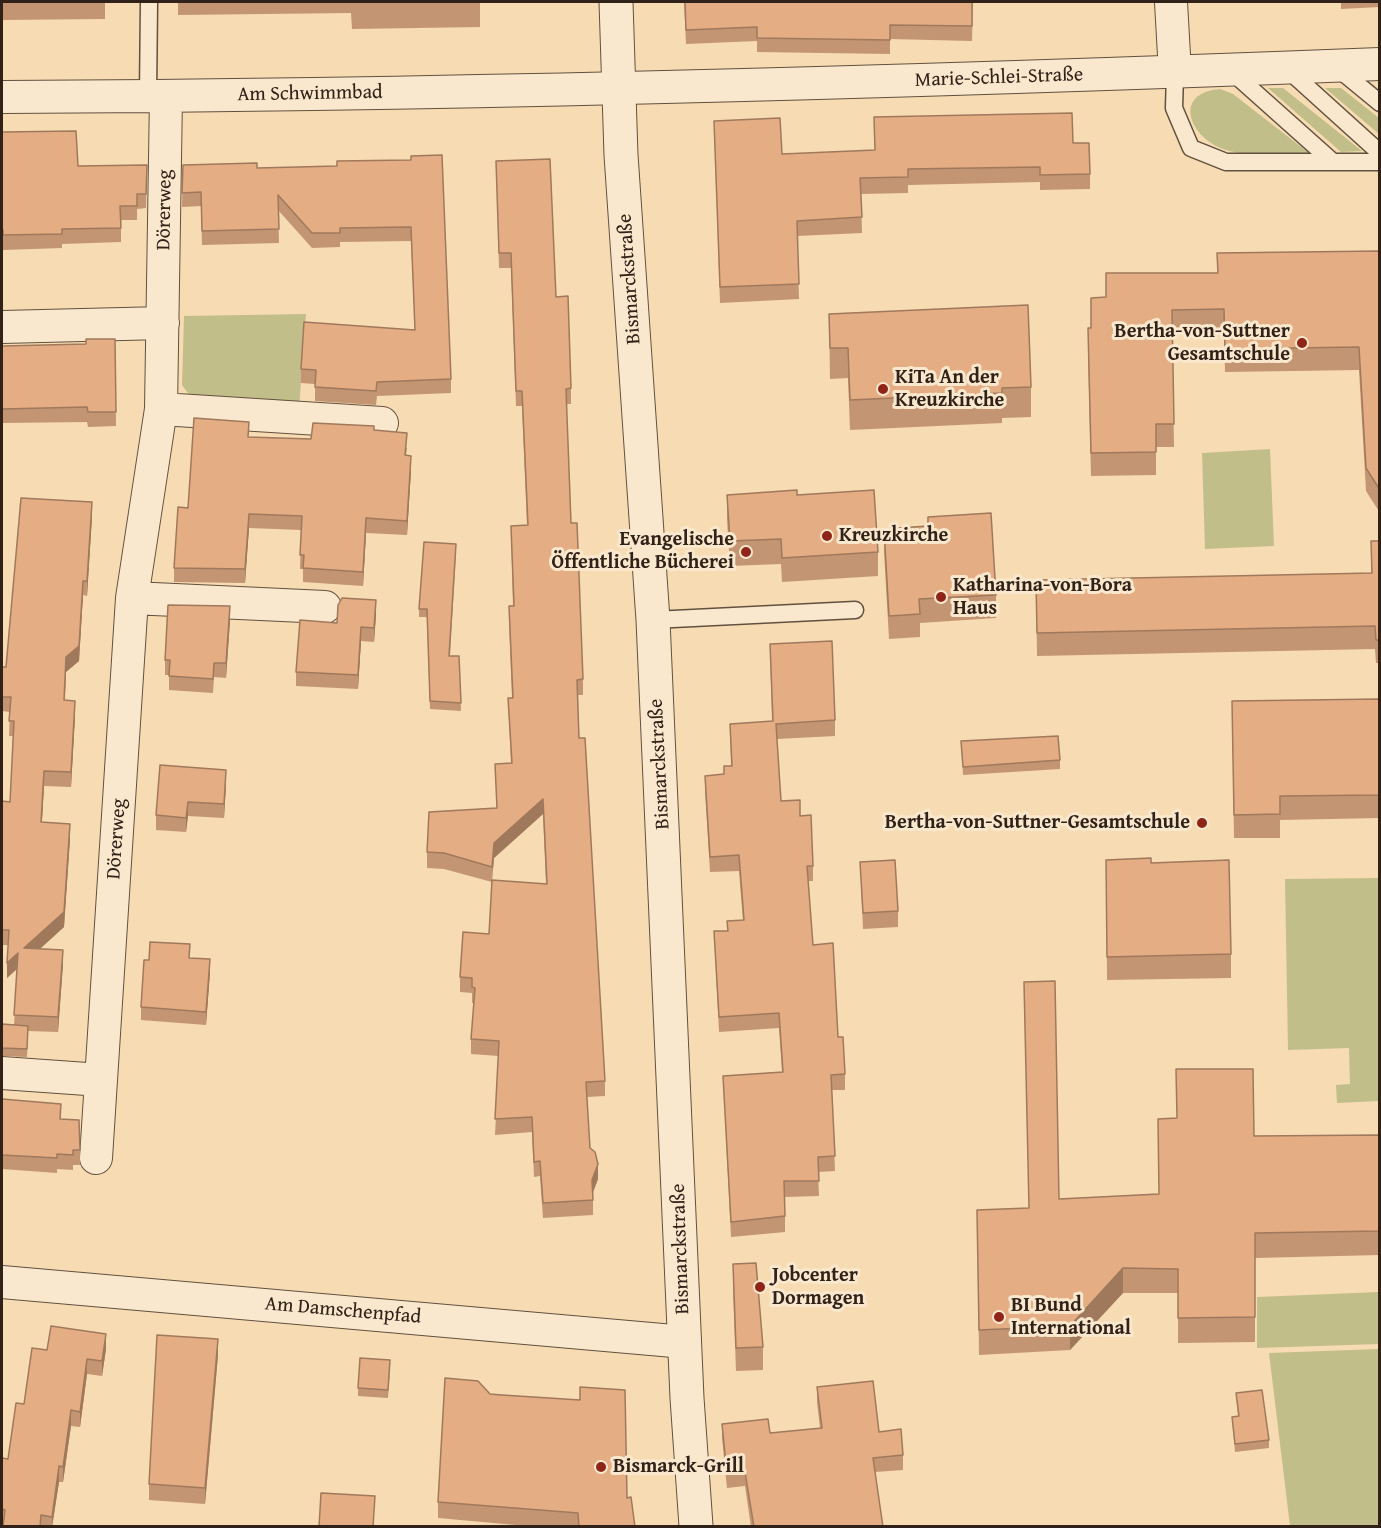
<!DOCTYPE html>
<meta charset="utf-8">
<style>
body{margin:0}
#map{position:relative;width:1381px;height:1528px;overflow:hidden;background:#f7dbb3;font-family:"Gentium Book Plus",serif}
canvas{display:block}
.frame{position:absolute;inset:0;border:3px solid #302218;pointer-events:none}
</style>
<div id="map">
<canvas width="1381" height="1528"></canvas>
<div class="frame"></div>
</div>
<script>
const context = document.querySelector('canvas').getContext('2d');
context.lineJoin = 'round';
function fill(path, color) { context.fillStyle = color; context.fill(path, 'evenodd'); }
function stroke(path, color, width, dash) { context.strokeStyle = color; context.lineWidth = width; context.lineCap = dash ? 'butt' : 'round'; context.setLineDash(dash || []); context.stroke(path); }
function label(font, color, halo, rows, align = 'center') {
  context.font = font + ' "Gentium Book Plus",serif'; context.lineWidth = 6; context.setLineDash([]); context.textBaseline = 'middle'; context.strokeStyle = halo; context.fillStyle = color; for (const [text, x, y, turn = 0] of rows) {
    context.save(); context.translate(x, y); context.rotate((+turn || 0) * Math.PI / 180); context.textAlign = isNaN(turn) ? turn : align; if (halo) context.strokeText(text, 0, 0); context.fillText(text, 0, 0); context.restore();
  }
}
const green = new Path2D(`
 M1268,88h15l79,63 -21,1z
 M1325,88h16l38,30v16z
 M1220,89l13,5 76,59c-27,1 -57,5 -83,-3 -36,-11 -55,-57 -6,-61z
 M306,314l-7,95 -104,-6 -13,-18 2,-69z
 M1270,449l4,97 -69,3 -3,-96z
 M1379,878v223l-42,2 -1,-18 14,-1 -1,-36 -61,2 -3,-171z
 M1379,1292v52l-122,4v-51z
 M1379,1349v177h-89l-21,-173z`);
const service = new Path2D(`
 M1335,66l45,37
 M1286,68l94,85
 M1231,71l102,91
 M1175,73l-1,35 17,40 35,14h154
 M148,96l1,-94
 M653,620l202,-10`);
const minor = new Path2D(`
 M1171,2l4,71
 M2,97c459,-2 918,-15 1378,-33
 M2,327l161,-4
 M161,409l221,14
 M132,598l193,9
 M2,1073l99,7
 M96,1158l36,-560 29,-189 5,-313
 M2,1282l683,60`);
const tertiary = new Path2D(`
 M616,2l5,153 32,465 34,778 9,128`);
const wall = new Path2D(`
 M2,2h103v17l-103,1z
 M178,2h302v25l-128,2 -1,-16 -173,2z
 M684,2h289l-1,39 -82,-2v15l-133,-2v-11l-71,3z
 M1341,2h39v5l-39,2z
 M714,121l68,33 291,-11 17,31v15l-50,1v-8l-132,3v8l-47,1 1,39 -65,3 2,63 -79,4z
 M2,132l76,34 69,-1 -1,43 -9,1v11h-16v22l-59,2v4l-59,2v-6h-1z
 M411,160l40,219v14l-74,3 -1,9 -61,-4v-17l-14,-1v-14l114,-39 -4,-89 -71,1v5l-28,1 -34,-38 1,33 -77,2 -1,-39 -19,1 1,-42 74,3 80,-2z
 M496,161l60,136 15,91v16h-5l5,119 12,156v16h-5l1,43 26,343v15l-18,1 3,51 8,31 -5,13v23l-50,3 -3,-42 -6,1 -2,-45 -37,3 4,-79 -28,-2v-15l3,-36h-2v-10l-12,-1v-15l29,-43 3,-52 -48,-13 -17,-1v-16l70,-44 -2,-44 16,-1 -3,-65h4l-3,-77v-15h4l-2,-80 16,-1 -5,-119h-6l-5,-138h-12zM543,814l3,70 -54,-4 2,-22z
 M1380,251v262l-14,-22 -7,-121 -134,2 -1,-40 -52,1 2,114h-18v28l-65,1 -3,-125 3,-23v-30l15,-1 111,-24z
 M829,314l202,73v30l-29,1v5l-152,7 -2,-52 -18,1z
 M115,339l1,87 -28,1 -1,-5 -85,1v-77l84,-2z
 M374,430l33,18 -1,7 5,15 -4,65 -41,-2 -3,53 -60,-4v-13h-3l1,-39 -52,-2 -4,55 -71,-1v-14l14,-60 61,-71 62,2z
 M727,495h70l81,57v24l-96,6 -1,-18 -51,2 -3,-46z
 M92,517l-5,79 -4,-1 -4,66 -13,11 -1,28 10,16 -4,71 -27,-1 -2,36 28,17 -6,88 -24,22 23,15 -5,68 -30,-1 -1,26 -25,-1v-32l12,1 3,-56 -10,9 1,-33h-6v-144l8,1 3,-66h-4l1,-24 -8,-1v-44h4z
 M928,517l68,78v23l-76,5v14l-31,2 -5,-87v-23l44,-3z
 M1371,541h9v122h-4l-1,-14 -338,7 -1,-76 335,-7z
 M456,552l-6,104h9l2,55 -31,-2 -3,-92h-8v-8z
 M376,615l-2,27 -13,-1 -3,48 -62,-3v-14l41,-49z
 M230,621l-4,57 -12,-1 -1,16 -44,-3v-15h-4v-15z
 M770,644l65,76v16l-58,3 4,62 19,15 13,50v15h-5l5,64 25,92 7,37v16h-13l3,81 -17,1 1,24 -34,1v35l-54,5 -8,-161 59,-4 -3,-44 -60,4 -5,-101h13v-10h16l-4,-50 -29,1 -5,-81v-15l19,-2 7,-8 -1,-42 42,-3z
 M1380,699v119l-100,2v18h-46l-2,-137z
 M961,741l99,19v9l-97,6z
 M226,784l-2,34 -36,-2 -2,16 -30,-2v-15z
 M1106,860l45,3 80,91v24l-124,2z
 M860,862l38,49v16l-35,2z
 M189,958l21,14 -4,53 -65,-5v-13z
 M1024,982l35,217 100,-5 95,-58 126,-1v120l-125,3v84l-77,1v-50h-55l-53,57 -91,5 -2,-145 52,-2z
 M2,1099l59,20 19,31v15h-7v5l-16,-1v4l-55,-4z
 M733,1264l30,83v23l-27,1 -3,-83z
 M106,1349l-4,27 -15,-2 -7,53 -9,-1 -8,56h-4l-7,45h-49v-2h-1v-60l6,-6 16,-55 23,-54z
 M218,1355l-13,149 -56,-4v-16z
 M390,1368l-2,30 -30,-2v-8z
 M817,1387l62,45 24,23v15l-28,2 8,55h-132l-6,-41 -18,2 -5,-50v-14l48,9 50,-5 -3,-26z
 M1236,1393l33,47v8l-34,4 -3,-35 6,-1z
 M490,1394l90,6 47,98 8,29h-97l-100,-9v-16z`);
const shadedWall = new Path2D(`
 M411,456v14l-4,65v-14z
 M92,502v15l-5,79v-15z
 M249,514v14l-4,55v-14z
 M366,518v15l-3,53v-14z
 M83,581v14l-4,66 -13,11 -2,43 2,-58z
 M376,600v15l-2,27v-14z
 M230,606v15l-4,57v-15z
 M361,627v14l-3,48v-14z
 M75,701v15l-4,71v-15z
 M226,770v14l-2,34v-14z
 M44,771v15l-3,50v-14z
 M543,799v15l-49,44 -2,24 2,-39z
 M188,802v14l-2,16v-14z
 M70,824v15l-6,88 -40,36v-15z
 M63,950v14l-5,68v-15z
 M18,953v15l-11,10v-15z
 M210,959v13l-4,53v-13z
 M598,1164v15l-6,16v-15z
 M1123,1268v25l-53,57v-24z
 M106,1334v15l-4,27v-15z
 M218,1339v16l-13,149v-16z
 M87,1359v15l-7,53v-15z
 M71,1410v16l-8,56v-15z
 M59,1466v16l-7,45v-10z`);
const building = new Path2D(`
 M685,2h287v24l-82,-1v15l-133,-2v-11l-71,3z
 M1072,113l1,30h16l1,31 -50,1v-8l-132,2v8l-48,1 2,39 -65,4 2,63 -79,3 -6,-166 66,-3 2,36 93,-4 -1,-33z
 M76,131l2,35 69,-1 -1,29h-9v12h-17l1,22 -59,1v5l-59,1v-5h-1v-98z
 M442,155l9,224 -74,3 -1,9 -61,-4 1,-17 -15,-1 3,-47 111,8 -4,-103 -71,1v5h-28l-34,-38 1,34 -77,2 -1,-39 -19,1 1,-28 74,-2v5l80,-2v-5l74,-1v-4z
 M550,159l6,138 12,-1 3,92 -5,1 5,134h6l6,156 -6,1 2,58h6l20,343 -19,1 4,66 5,4 3,12 -6,16 1,20 -50,3 -3,-42 -6,1 -2,-45 -37,2 4,-78 -28,-2 4,-51 -3,-1v-9l-12,-1 3,-45 26,2 3,-54 55,4 -4,-85 -49,44 -2,24 -48,-14 -17,-1 2,-40 68,-4 -2,-44 17,-1 -4,-65h5l-4,-92h5l-3,-80 17,-1 -6,-134h-6l-5,-138h-12l-3,-92z
 M1380,251v239l-14,-22 -7,-121 -134,2 -1,-40 -52,1 2,114h-18v28l-65,1 -3,-125h3v-30l15,-1v-24h112l-1,-20z
 M1028,305l3,82 -29,1v5l-152,7 -2,-52h-18l-1,-34z
 M86,339h29l1,73h-28l-1,-5 -85,2v-63l84,-2z
 M194,418l55,4 -1,15 63,2 2,-16 61,3v4l33,3 -2,22 6,1 -4,65 -41,-3 -3,54 -60,-4 1,-13h-4l2,-39 -53,-2 -4,55 -71,-1 4,-61 10,1z
 M797,490v5l77,-5 4,62 -96,6 -1,-19 -51,2 -3,-46z
 M21,498l71,4 -5,79h-4l-4,65 -13,11 -2,43 11,1 -4,71 -27,-1 -3,51 29,2 -6,88 -40,36 39,2 -5,67 -44,-2 4,-62 -11,10 2,-33h-7v-129l8,1 4,-81h-5l2,-24h-9v-30h4z
 M991,513l5,82 -77,4 1,15 -31,2 -5,-87 44,-3v-9z
 M1371,541h9v99h-4l-1,-14 -338,7 -1,-53 336,-7z
 M424,542l32,2 -7,112h10l2,47 -31,-2 -3,-92h-8z
 M342,598l34,2 -2,28 -13,-1 -3,48 -62,-3 4,-52 37,3 1,-18z
 M168,605l62,1 -4,57h-12l-1,16 -44,-3 1,-16h-5z
 M832,641l3,79 -59,4 5,77 19,-1v16l11,-1 2,51h-6l6,79 20,-2 5,94h5l2,37 -14,1 4,81 -17,1 1,24h-35l1,35 -54,6 -8,-146 60,-4 -4,-59 -60,4 -5,-86h14l-1,-10 17,-1 -5,-65 -29,2 -5,-81 19,-2v-8h8l-2,-42 43,-3 -3,-77z
 M1380,699v96l-100,1v18l-46,1 -2,-114z
 M1058,736l2,24 -97,7 -2,-26z
 M160,765l66,5 -2,34 -36,-2 -2,16 -30,-3z
 M1151,858v5l78,-3 2,94 -124,3 -1,-97z
 M895,860l3,51 -35,2 -3,-51z
 M150,942l40,2 -1,14 21,1 -4,53 -65,-5 3,-47h5z
 M1055,981l4,218 100,-5 -1,-75 19,-1 -1,-49h77l1,67 126,-1v96l-125,2v84l-77,1v-49l-55,-1 -53,58 -91,4 -2,-120 52,-2 -5,-226z
 M2,1024l26,2 -1,23 -25,-1z
 M2,1099l59,5 -1,15 19,1 1,30h-7v5l-16,-1v4l-55,-3z
 M756,1263l7,84 -27,1 -3,-84z
 M51,1326l55,8 -4,27 -15,-2 -7,53 -9,-2 -8,57 -4,-1 -7,51 -11,-2 -1,12h-37l2,-17 -3,-1v-51l6,1 8,-56 8,1 8,-56 15,2z
 M157,1335l61,4 -13,149 -56,-4z
 M360,1358l30,2 -2,30 -30,-2z
 M445,1378l33,3 12,13 12,1 78,5v-13l45,3 2,108 4,-1 4,30h-56l-1,-14 -140,-11z
 M873,1381l6,51 22,-3 2,26 -30,3 10,69h-129l-9,-55 -18,2 -5,-50 46,-5 2,14 52,-5 -5,-41z
 M1262,1390l7,50 -34,4 -3,-27 7,-1 -3,-23z
 M321,1493l54,3 -2,31h-54z`);
const markers = [
 [1302,343,6,"#8f2418"],
 [883,389,6,"#8f2418"],
 [827,536,6,"#8f2418"],
 [746,552,6,"#8f2418"],
 [941,597,6,"#8f2418"],
 [1202,823,6,"#8f2418"],
 [760,1287,6,"#8f2418"],
 [999,1317,6,"#8f2418"],
 [601,1467,6,"#8f2418"]
];
const streetNames = [
 ["Marie-Schlei-Straße",999,78,-2],
 ["Am Schwimmbad",310,94,-1],
 ["Dörerweg",165,210,-89],
 ["Bismarckstraße",630,279,-94],
 ["Bismarckstraße",660,764,-93],
 ["Dörerweg",117,839,-86],
 ["Bismarckstraße",681,1249,-92],
 ["Am Damschenpfad",343,1311,5]
];
const poiNames = [
 ["Bertha-von-Suttner",1290,332,"right"],
 ["Gesamtschule",1290,355,"right"],
 ["KiTa An der",895,378],
 ["Kreuzkirche",895,401],
 ["Kreuzkirche",839,536],
 ["Evangelische",734,540,"right"],
 ["Öffentliche Bücherei",734,563,"right"],
 ["Katharina-von-Bora",953,586],
 ["Haus",953,609],
 ["Bertha-von-Suttner-Gesamtschule",1190,823,"right"],
 ["Jobcenter",772,1276],
 ["Dormagen",772,1299],
 ["BI Bund",1011,1306],
 ["International",1011,1329],
 ["Bismarck-Grill",613,1467]
];
fill(green, '#c2be89');
stroke(service, '#62503f', 19);
stroke(minor, '#62503f', 34);
stroke(tertiary, '#62503f', 35);
stroke(service, '#fae8ce', 16);
stroke(minor, '#fae8ce', 32);
stroke(tertiary, '#fae8ce', 33);
fill(wall, '#c49572');
fill(shadedWall, '#a0795c');
fill(building, '#e4ad84');
stroke(building, '#a0795c', 1.5);
for (const [x, y, r, color] of markers) { const dot = new Path2D(); dot.arc(x, y, r, 0, 2 * Math.PI); context.fillStyle = color; context.fill(dot); stroke(dot, '#fae8ce', 2); }
label('20px', '#302218', '#fae8ce', streetNames);
label('bold 20px', '#302218', '#fae8ce', poiNames, 'left');
</script>
